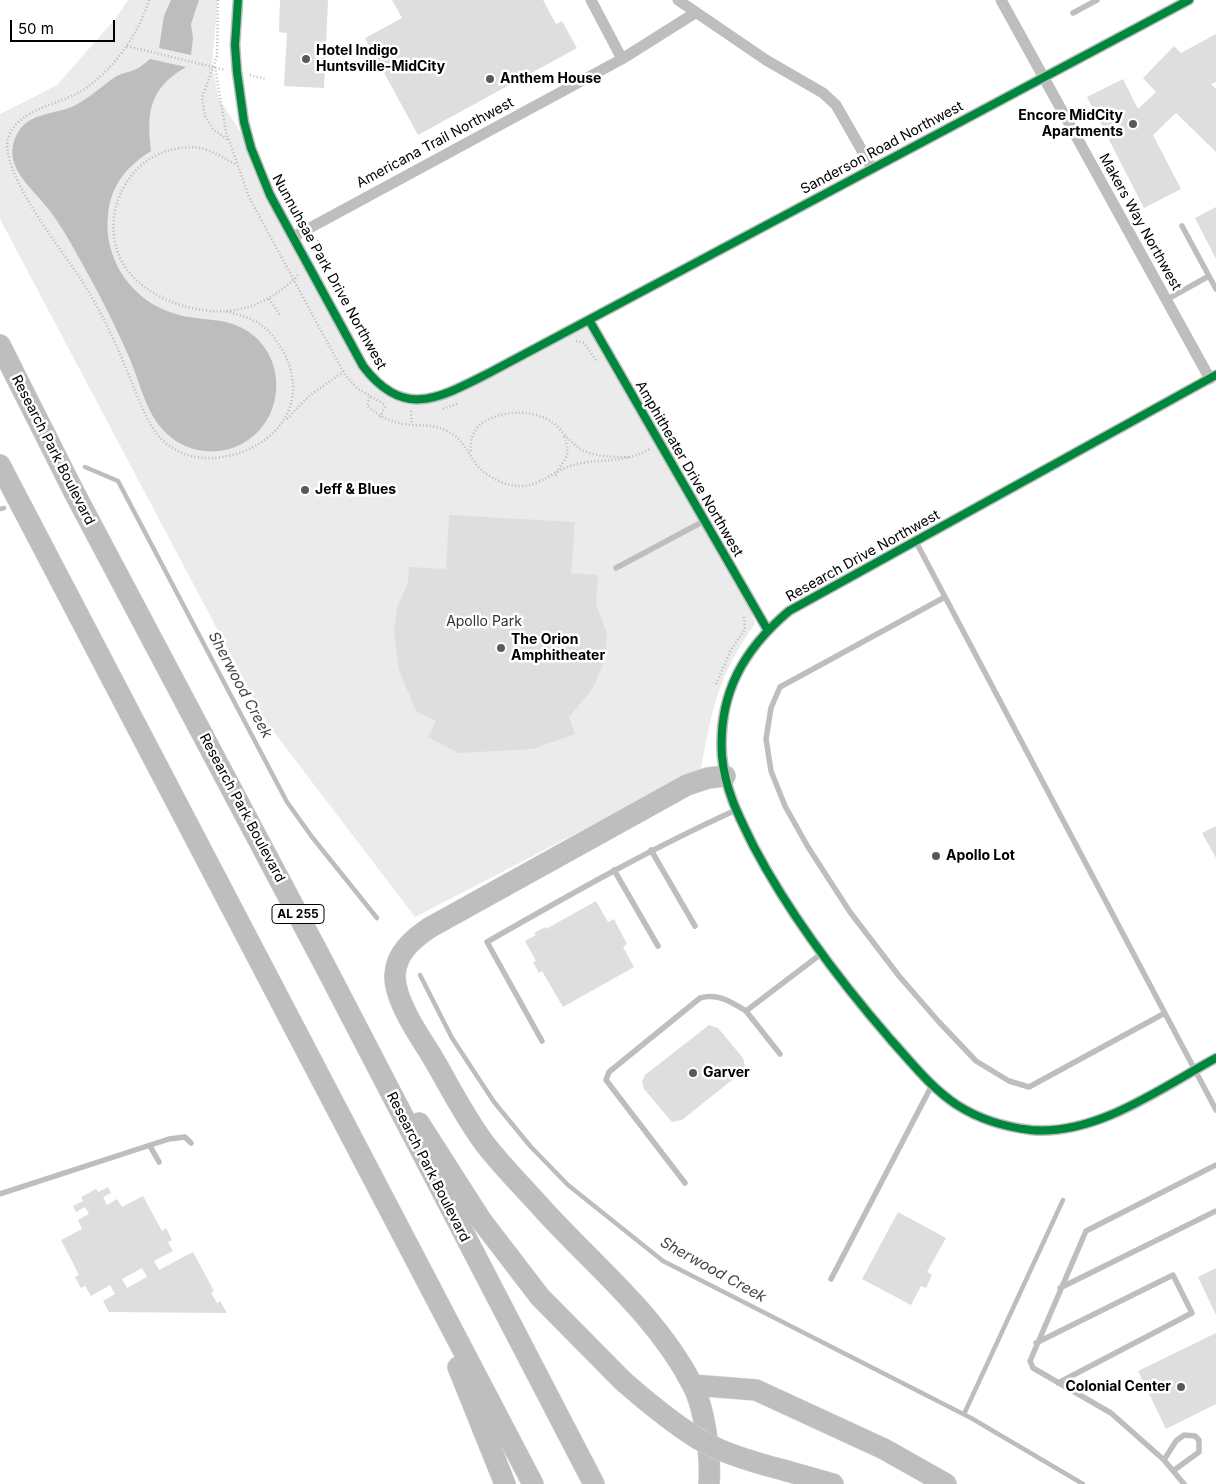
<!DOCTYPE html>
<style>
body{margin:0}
#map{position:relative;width:1216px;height:1484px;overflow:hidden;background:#fff;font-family:Inter,sans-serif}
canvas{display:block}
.scale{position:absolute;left:10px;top:20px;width:105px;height:22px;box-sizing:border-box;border:2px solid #000;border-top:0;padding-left:6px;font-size:15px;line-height:18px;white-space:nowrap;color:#000;-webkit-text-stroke:4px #fff;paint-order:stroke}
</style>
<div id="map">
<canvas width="1216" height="1484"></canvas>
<div class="scale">50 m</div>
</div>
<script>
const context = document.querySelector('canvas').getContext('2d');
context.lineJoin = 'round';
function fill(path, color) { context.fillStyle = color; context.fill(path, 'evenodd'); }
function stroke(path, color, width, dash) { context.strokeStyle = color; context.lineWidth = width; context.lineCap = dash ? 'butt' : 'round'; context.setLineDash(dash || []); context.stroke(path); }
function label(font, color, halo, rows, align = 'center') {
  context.font = font + ' Inter,sans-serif'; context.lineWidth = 5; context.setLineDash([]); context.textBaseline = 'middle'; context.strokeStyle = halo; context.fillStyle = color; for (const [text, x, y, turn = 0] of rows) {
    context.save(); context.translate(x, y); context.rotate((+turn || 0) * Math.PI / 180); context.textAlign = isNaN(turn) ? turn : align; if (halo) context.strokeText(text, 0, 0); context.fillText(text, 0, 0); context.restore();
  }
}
const green = new Path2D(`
 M128,0h90l-6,65 7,34 32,49 126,236 43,16 169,-80 166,287 -3,8 3,9c-37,51 -43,85 -54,145l-286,148 -148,-194 -267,-504v-105l57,-29 59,-67z`);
const water = new Path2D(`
 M171,0h28l-8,24 2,14 -2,17 -32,-7 5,-32z
 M150,59l36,8c-36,21 -40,44 -35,84 -25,16 -40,34 -43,64 -5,44 24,87 68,99 22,7 47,3 68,15 43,24 43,88 1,113 -24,15 -58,12 -79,-9 -20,-19 -26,-51 -37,-76 -16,-37 -35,-73 -55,-108 -7,-13 -15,-26 -24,-38 -17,-23 -50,-45 -33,-77 12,-22 37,-19 57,-28 15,-8 27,-19 41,-29 6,-4 12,-4 19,-7 6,-2 11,-7 16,-11z`);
const stream = new Path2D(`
 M85,467l33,14 169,321 25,35 65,81
 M0,509l4,-1
 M420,975l32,63 42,64 37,45 37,38 95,76 308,157 112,66
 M964,1414l99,-214`);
const building = new Path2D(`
 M280,0h48l-4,88 -40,-2 3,-53 -8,-1z
 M392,0h151l13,24 6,-3 15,27 -159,87 -53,-97 37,-20z
 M1216,34v48l-5,2 5,5v63l-40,-39 -23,22 28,54 -37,19 -57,-111 36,-18 15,30 18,-17 -13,-14 31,-32 7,7z
 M1216,207v52l-21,-41z
 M449,515l126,7 -4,51 27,2 -2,30 11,28 -3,29 -11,26 -24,29 6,17 -42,15 -75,4 -30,-16 8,-16 -20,-10 -17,-41 -5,-38 3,-25 11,-24 1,-16 37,2z
 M1216,826v32l-14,-25z
 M596,901l12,21 6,-3 13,25 -4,3 11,20 -71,40 -21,-36 -3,2 -6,-11 3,-1 -11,-20 11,-6 -2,-2 11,-6 1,2z
 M709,1025l9,3 25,30 2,8 -3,6 -60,48 -10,2 -28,-33 -2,-8 3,-6z
 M108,1187l3,6 -8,4 4,8 10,-6 5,8 21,-11 19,35 4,-3 6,12 -4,2 5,9 -19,10 5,9 34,-18 21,39 -3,2 6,10 3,-2 7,12 -118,-1 -6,-11 12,-7 -5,-9 -19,11 -6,-10 -4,2 -6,-11 4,-2 -18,-35 21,-11 -4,-9 11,-6 -4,-7 -9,5 -3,-6 10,-5 -2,-4 15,-8 2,3zM142,1268l5,9 -20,11 -5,-9z
 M898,1212l48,26 -19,34 5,3 -6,13 -5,-2 -10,19 -49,-26z
 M1216,1268v47l-18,-38z
 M1216,1333v71l-50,25 -28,-58z`);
const path = new Path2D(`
 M149,0c-11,35 -35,69 -66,90 -23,15 -65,18 -75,48 -8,32 47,104 66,131 21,30 37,63 51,97 10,22 17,48 32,68 13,17 34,25 55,24 56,-3 101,-49 72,-105 -7,-12 -15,-24 -27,-31 -10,-5 -21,-8 -32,-11
 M218,0l-1,56 -15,42 3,18 8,13 15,11
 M127,46l98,24
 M215,67l11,65 23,65 96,178 13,14 26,15
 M250,75l16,4
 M235,164c-11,-6 -22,-13 -35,-16 -10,-2 -23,0 -33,3 -43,13 -67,68 -46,109 15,29 51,46 82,50 37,6 71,-9 96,-36
 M314,251l5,-13
 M269,299l12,17
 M576,341l8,2 13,19
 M370,397l-3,9c12,10 23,16 37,18 15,3 27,-1 41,6 26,12 22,32 43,45 11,7 23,12 36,11 16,-2 27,-12 41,-18 28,-12 55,-2 85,-19
 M443,409l15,-6
 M411,411l1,13
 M380,417l6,-12
 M287,419l22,-23 34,-24
 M471,451c-2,-12 4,-24 14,-30 23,-12 53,-12 73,6 9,10 16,20 29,25 13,5 29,5 43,5
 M556,476c3,-15 18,-16 8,-40
 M716,684l15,-34 14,-21 -1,-14`);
const lane = new Path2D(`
 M1073,13l24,-13
 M1182,226l34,63
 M1166,300l43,-24
 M915,540l301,570
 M616,568l88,-47
 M945,597l-165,90 -9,21 -5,31 5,32 14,35 23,41 42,65 49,64 40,46 37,39 33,20 20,6 136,-74
 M651,850l44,76
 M614,870l44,76
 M746,1011l34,43
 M542,1041l-55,-99c82,-47 163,-93 249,-132
 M150,1146l9,16
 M685,1183l-79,-103 3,-8 91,-74c18,-5 31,4 46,13l75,-57
 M0,1194l169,-55 16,-2 6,6
 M831,1279l101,-194
 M1060,1288l156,-77
 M1036,1343l137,-68 19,38 -134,70
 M1164,1460l12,-19 8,-6 11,1 4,4v12l-26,19
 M1184,1484l-20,-24 -53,-47 -78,-45 -3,-7 56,-130 130,-66`);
const street = new Path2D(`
 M238,0l-3,45 2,27 7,50 7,26 19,47 93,171c41,54 76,32 126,7l700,-373
 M591,0l31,59
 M678,0l88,60 57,33 13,12 36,63
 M1001,0l209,379
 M293,237l329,-178 73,-46
 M589,320l178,309
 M1216,375l-427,236c-46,39 -71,83 -67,145 3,34 17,61 32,91 37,70 85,133 137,193 20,22 40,48 66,65 22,14 48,22 74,25 65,6 130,-42 185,-72`);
const highway = new Path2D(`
 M0,345l75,149 248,468 271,522
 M0,465l533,1019
 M419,1123l62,97 59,77 83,84
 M458,1367l47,117
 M693,1385l63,5 128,59 62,35
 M787,1471l46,13
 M709,1484c2,-27 -4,-76 -17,-100 -36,-70 -100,-120 -152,-178 -18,-20 -38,-40 -55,-62 -21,-28 -37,-61 -55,-91 -13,-20 -36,-55 -35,-78 1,-22 18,-36 34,-47l258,-143 21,-7 17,-2`);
const highwayBridge = new Path2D(`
 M623,1381c24,21 49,42 77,59 27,15 57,23 87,31`);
const cycleway = new Path2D(`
 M238,0l-3,45 2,27 7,50 7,26 19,47 93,171c41,54 76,32 126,7l700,-373
 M589,320l178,309
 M1216,375l-427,236c-46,39 -71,83 -67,145 3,34 17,61 32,91 37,70 85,133 137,193 20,22 40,48 66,65 22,14 48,22 74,25 65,6 130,-42 185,-72`);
const markers = [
 [306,59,5,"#595959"],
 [490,79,5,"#595959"],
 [1133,124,5,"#595959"],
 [305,490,5,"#595959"],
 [501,648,5,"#595959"],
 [936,856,5,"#595959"],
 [693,1073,5,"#595959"],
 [1181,1387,5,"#595959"]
];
const shields = [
 [298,914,52]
];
const shieldNames = [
 ["AL 255",298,914]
];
const poiNames = [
 ["Hotel Indigo",316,51],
 ["Huntsville-MidCity",316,67],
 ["Anthem House",500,79],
 ["Encore MidCity",1123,116,"right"],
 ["Apartments",1123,132,"right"],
 ["Jeff & Blues",315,490],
 ["The Orion",511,640],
 ["Amphitheater",511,656],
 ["Apollo Lot",946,856],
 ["Garver",703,1073],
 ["Colonial Center",1171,1387,"right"]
];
const streetNames = [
 ["Americana Trail Northwest",435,143,-28],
 ["Sanderson Road Northwest",882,148,-28],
 ["Makers Way Northwest",1140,222,61],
 ["Nunnuhsae Park Drive Northwest",329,272,61],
 ["Research Park Boulevard",53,450,63],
 ["Amphitheater Drive Northwest",689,469,60],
 ["Research Drive Northwest",863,556,-29],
 ["Research Park Boulevard",242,808,62],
 ["Research Park Boulevard",428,1167,63]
];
const parkNames = [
 ["Apollo Park",484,622]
];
const waterNames = [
 ["Sherwood Creek",240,685,62],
 ["Sherwood Creek",713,1270,29]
];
fill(green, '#ebebeb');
fill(water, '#bdbdbd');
stroke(stream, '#bdbdbd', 4.5);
fill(building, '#dedede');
stroke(highway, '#dbdbdb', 22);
stroke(path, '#b9b9b9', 2.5, [1, 2.5]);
stroke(lane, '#bebebe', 5.5);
stroke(street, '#bebebe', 11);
stroke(highway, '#bebebe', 21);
stroke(highwayBridge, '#dbdbdb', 22, []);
stroke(highwayBridge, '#bebebe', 21);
stroke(cycleway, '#00873e', 8);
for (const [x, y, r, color] of markers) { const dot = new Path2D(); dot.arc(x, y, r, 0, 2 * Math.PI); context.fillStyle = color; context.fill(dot); stroke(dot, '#fff', 2); }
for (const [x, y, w] of shields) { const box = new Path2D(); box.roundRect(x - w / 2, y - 9.5, w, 19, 4); context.fillStyle = '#fff'; context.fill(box); stroke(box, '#000', 1); }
label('bold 12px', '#000', null, shieldNames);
label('bold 14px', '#000', '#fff', poiNames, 'left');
label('14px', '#000', '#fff', streetNames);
label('14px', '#313131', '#fff', parkNames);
label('italic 15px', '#424242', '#fff', waterNames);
</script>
